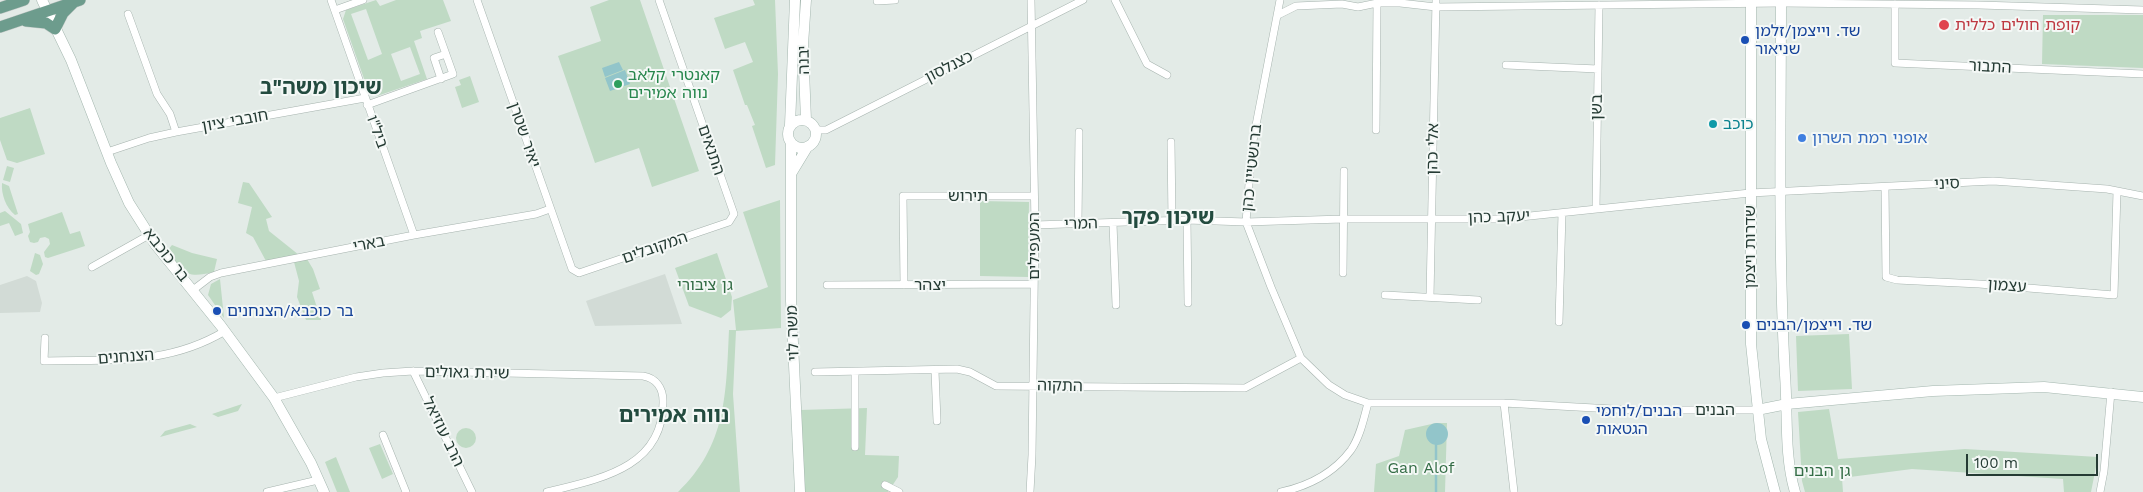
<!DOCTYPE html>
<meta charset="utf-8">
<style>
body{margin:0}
#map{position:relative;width:2143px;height:492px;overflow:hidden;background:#e3ebe7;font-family:"Work Sans",sans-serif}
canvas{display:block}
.scale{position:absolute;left:1966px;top:454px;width:132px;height:22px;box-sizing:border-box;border:2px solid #253b34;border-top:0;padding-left:6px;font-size:15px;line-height:18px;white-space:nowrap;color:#253b34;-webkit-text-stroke:4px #f4f8f6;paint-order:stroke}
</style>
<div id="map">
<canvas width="2143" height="492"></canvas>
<div class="scale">100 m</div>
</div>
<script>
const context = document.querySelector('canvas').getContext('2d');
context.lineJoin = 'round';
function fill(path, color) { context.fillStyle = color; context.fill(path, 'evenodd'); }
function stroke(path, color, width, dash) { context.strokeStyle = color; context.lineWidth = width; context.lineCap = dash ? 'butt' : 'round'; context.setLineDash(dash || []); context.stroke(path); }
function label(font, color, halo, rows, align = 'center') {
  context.font = font + ' "Work Sans","Noto Sans Hebrew",sans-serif'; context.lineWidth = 4; context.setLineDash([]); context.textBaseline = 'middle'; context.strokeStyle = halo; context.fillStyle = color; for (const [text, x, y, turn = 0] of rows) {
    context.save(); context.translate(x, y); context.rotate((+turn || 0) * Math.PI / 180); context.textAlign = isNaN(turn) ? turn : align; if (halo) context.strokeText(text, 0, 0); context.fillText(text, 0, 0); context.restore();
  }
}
const built = new Path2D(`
 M665,274l17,50 -87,2 -9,-25z
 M27,276l9,5 6,22 -2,9 -40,1v-28z`);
const green = new Path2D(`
 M376,0l4,6 16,-6h47l8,21 -31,10 2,7 -8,3 13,38 -50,17 -9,-6 -25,-71 3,-9zM366,9l16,45 -14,6 -17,-46zM410,47l10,27 -19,7 -10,-27z
 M609,0h31l59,171 -47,16 -13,-39 -44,15 -37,-107 43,-15 -11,-34z
 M753,0h22l3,74 -3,91 -9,3 -14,-42 3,-1 -8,-20h-2l-12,-35 20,-8 -8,-20 -20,7 -11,-31 41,-13z
 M2043,15h100v53l-101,-4z
 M470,76l9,26 -17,6 -7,-21 6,-2 -2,-5z
 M30,108l15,46 -28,9 -10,-3 -7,-20v-22z
 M7,166l7,2 -4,14 -7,-2z
 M243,182l6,1 23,34 -6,2 3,12 30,24 -33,6 -13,-24 -7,-4 6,-26 -14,-4z
 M2,183l7,3 9,28 -3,1c-9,-7 -14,-21 -13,-32z
 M780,200l1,128 -45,3 -3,63 7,98h-62c49,-47 48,-99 51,-162h7l-3,-30 35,-13 -25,-75z
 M980,201l49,1 -1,75 -48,-1z
 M5,211l16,13 2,9 -8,3 -6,-13 -9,3v-13z
 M62,212l8,22 10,-3 5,15 -37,12 -3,-1 -1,-5 6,-8 -1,-5 -4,-2 -5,1 -2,4 -4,1 -4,-1 -2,-6 2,-4 -2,-8z
 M172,245l20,8 25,6 -3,13c-29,7 -29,1 -47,-21z
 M35,253l5,2 3,9 -4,10 -3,1 -6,-4z
 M717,253l15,44 -1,13 -10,8 -32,-12 -14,-38z
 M307,259l6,10 7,20 -8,3 9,28h-15l-9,-23 2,-16 -5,-19z
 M220,279l4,39 -16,-23 3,-11z
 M1849,334l3,55 -54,2 -2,-55z
 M242,404l-4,7 -20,6 -6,-3z
 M867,408l-2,47 34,1 -1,21 -10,15h-84l-4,-82z
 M1829,409l9,50 127,-10 133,8 -7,35h-27l-1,-13 -151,-10 -70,9 1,14h-38l-3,-11 -4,-69z
 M1436,423h11l-2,69h-71l2,-28 23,-8 6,-26z
 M190,424l7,3 -37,10 5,-6z
 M456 438a10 10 0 1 1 20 0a10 10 0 1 1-20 0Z
 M380,444l13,30 -11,5 -13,-31z
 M336,457l14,35h-13l-12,-30z`);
const water = new Path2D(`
 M619,62l4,8 -18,7 -3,-9z
 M625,70l5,14 -20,7 -5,-13z
 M1426 434a11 11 0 1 1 22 0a11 11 0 1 1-22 0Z`);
const stream = new Path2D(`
 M1436,445v47`);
const street = new Path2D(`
 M331,0l83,235
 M477,0l95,269 7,4 150,-51 5,-8 -75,-214
 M1115,0l32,64 20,11
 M1280,0l-28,146 -6,76 25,65 30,71 28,27 16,10 23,8h136l127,7h126
 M877,1l18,-1
 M1895,4v59l248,11
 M335,10l28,-10
 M128,14l29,80 13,20 6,18
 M1278,15l18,-9 46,-2 16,3 19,-4h23l36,4 345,-4 198,2 164,5
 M1506,65l92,4
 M441,79l-7,-21 12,-4
 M367,105l86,-31 -15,-42
 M816,130h10l257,-130
 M1376,130l1,-127
 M1171,142l1,79
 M107,152l42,-14 27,-6 189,-34
 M1885,187l1,90 11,3 82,4 135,11 3,-104
 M1596,209l3,-204
 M1187,220l1,83
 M1113,223l3,82
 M1078,224l1,-92
 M1035,225l152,-5 59,2 97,-3h158l249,-26 243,-12 114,8 36,7
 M92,267l57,-32
 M1343,273l1,-102
 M827,285l207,-1
 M904,285l-1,-89h131
 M193,290l17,-13 11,-4 193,-38 122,-21 14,-5
 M1385,295l93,5
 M1430,297l6,-297
 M1559,322l3,-109
 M45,338l-1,23c65,-2 123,5 181,-30
 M413,371l59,121
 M935,371l2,50
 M815,372l142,-3 13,3 26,14 249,2 56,-30
 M855,372v75
 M274,398l82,-21 27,-4 30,-2 230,5c13,2 20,12 20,25 1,67 -64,78 -116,91
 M1504,403l10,89
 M383,435l23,57
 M885,485l14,7
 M267,492l51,-12
 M1030,492l2,-37 3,-230 -4,-225
 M1281,492c27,-6 53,-19 70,-42 9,-13 13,-32 17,-47
 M2100,492l4,-21 7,-79`);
const secondary = new Path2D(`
 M42,0l29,60 40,103 18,40 26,41 66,82 53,72 37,65 13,29
 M806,0l-3,45 3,75
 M1751,0v344l10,95 14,53
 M1781,0c0,125 -3,250 4,375 3,39 -1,80 10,117
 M788 134a14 14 0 1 1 28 0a14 14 0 1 1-28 0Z
 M790,125l5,-125
 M791,143v158l9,191
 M791,174l17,-28
 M1757,410l30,-6 146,-13 111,-4 99,10`);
const primary = new Path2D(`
 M0,8l24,-8
 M26,21l20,2 9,6 8,-16 10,-10
 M0,27l80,-27`);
const markers = [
 [1944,25,6,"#e0444e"],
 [1745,40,5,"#1a4fb4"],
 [618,84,5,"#2e9e5b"],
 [1713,124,5,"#0f9aa8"],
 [1802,138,5,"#3f7fe0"],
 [217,311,5,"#1a4fb4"],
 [1746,325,5,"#1a4fb4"],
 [1586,420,5,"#1a4fb4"]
];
const healthNames = [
 ["קופת חולים כללית",1955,25]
];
const transitNames = [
 ["שד. וייצמן/זלמן",1755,31],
 ["שניאור",1755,49],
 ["בר כוכבא/הצנחנים",227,311],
 ["שד. וייצמן/הבנים",1756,325],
 ["הבנים/לוחמי",1596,411],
 ["הגטאות",1596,429]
];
const streetNames = [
 ["יבנה",804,60,-91],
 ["כצנלסון",949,67,-27],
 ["התבור",1990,67,3],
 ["בשן",1597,107,-89],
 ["חובבי ציון",235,121,-10],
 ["ביל\"ו",377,132,70],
 ["יאיר שטרן",524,135,71],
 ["אלי כהן",1433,149,-89],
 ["התנאים",711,150,71],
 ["ברנשטיין כהן",1252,168,-84],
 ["סיני",1947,184,-3],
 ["תירוש",968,196],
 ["יעקב כהן",1499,217,-2],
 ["המרי",1081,224,-2],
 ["בארי",369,244,-11],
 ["המעפילים",1034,246,-90],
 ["שדרות ויצמן",1750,247,-90],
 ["המקובלים",655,248,-19],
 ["בר כוכבא",166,255,52],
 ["יצהר",930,285],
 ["עצמון",2007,286,4],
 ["משה לוי",793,333,-92],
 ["הצנחנים",126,357,-4],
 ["שירת גאולים",467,373,1],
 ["התקוה",1060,386,1],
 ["הבנים",1715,410],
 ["הרב עוזיאל",443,432,64]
];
const leisureNames = [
 ["קאנטרי קלאב",628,75],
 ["נווה אמירים",628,93]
];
const cultureNames = [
 ["כוכב",1723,124]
];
const shopNames = [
 ["אופני רמת השרון",1812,138]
];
const parkNames = [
 ["גן ציבורי",705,285],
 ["Gan Alof",1421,468],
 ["גן הבנים",1822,471]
];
const districtNames = [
 ["שיכון משה\"ב",321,88],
 ["שיכון פקר",1168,218],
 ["נווה אמירים",674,416]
];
fill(built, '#d2dbd6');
fill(green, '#bfdac4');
fill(water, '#92c5ca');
stroke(stream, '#92c5ca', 2.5);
stroke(street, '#a6b3ae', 8);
stroke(secondary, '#a3b6ae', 11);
stroke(primary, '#c2c8c6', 12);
stroke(street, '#fff', 7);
stroke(secondary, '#fff', 10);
stroke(primary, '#6d9c8d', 11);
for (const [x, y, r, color] of markers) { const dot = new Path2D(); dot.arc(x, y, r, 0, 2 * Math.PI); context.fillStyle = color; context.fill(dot); stroke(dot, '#f4f8f6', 2); }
label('16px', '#be3a42', '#f4f8f6', healthNames, 'left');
label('16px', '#164399', '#f4f8f6', transitNames, 'left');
label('16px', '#253b34', '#f4f8f6', streetNames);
label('16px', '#27864d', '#f4f8f6', leisureNames, 'left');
label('16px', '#0d838f', '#f4f8f6', cultureNames, 'left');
label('16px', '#366cbe', '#f4f8f6', shopNames, 'left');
label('16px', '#346d46', '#f4f8f6', parkNames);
label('bold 21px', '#234b3f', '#f4f8f6', districtNames);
</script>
